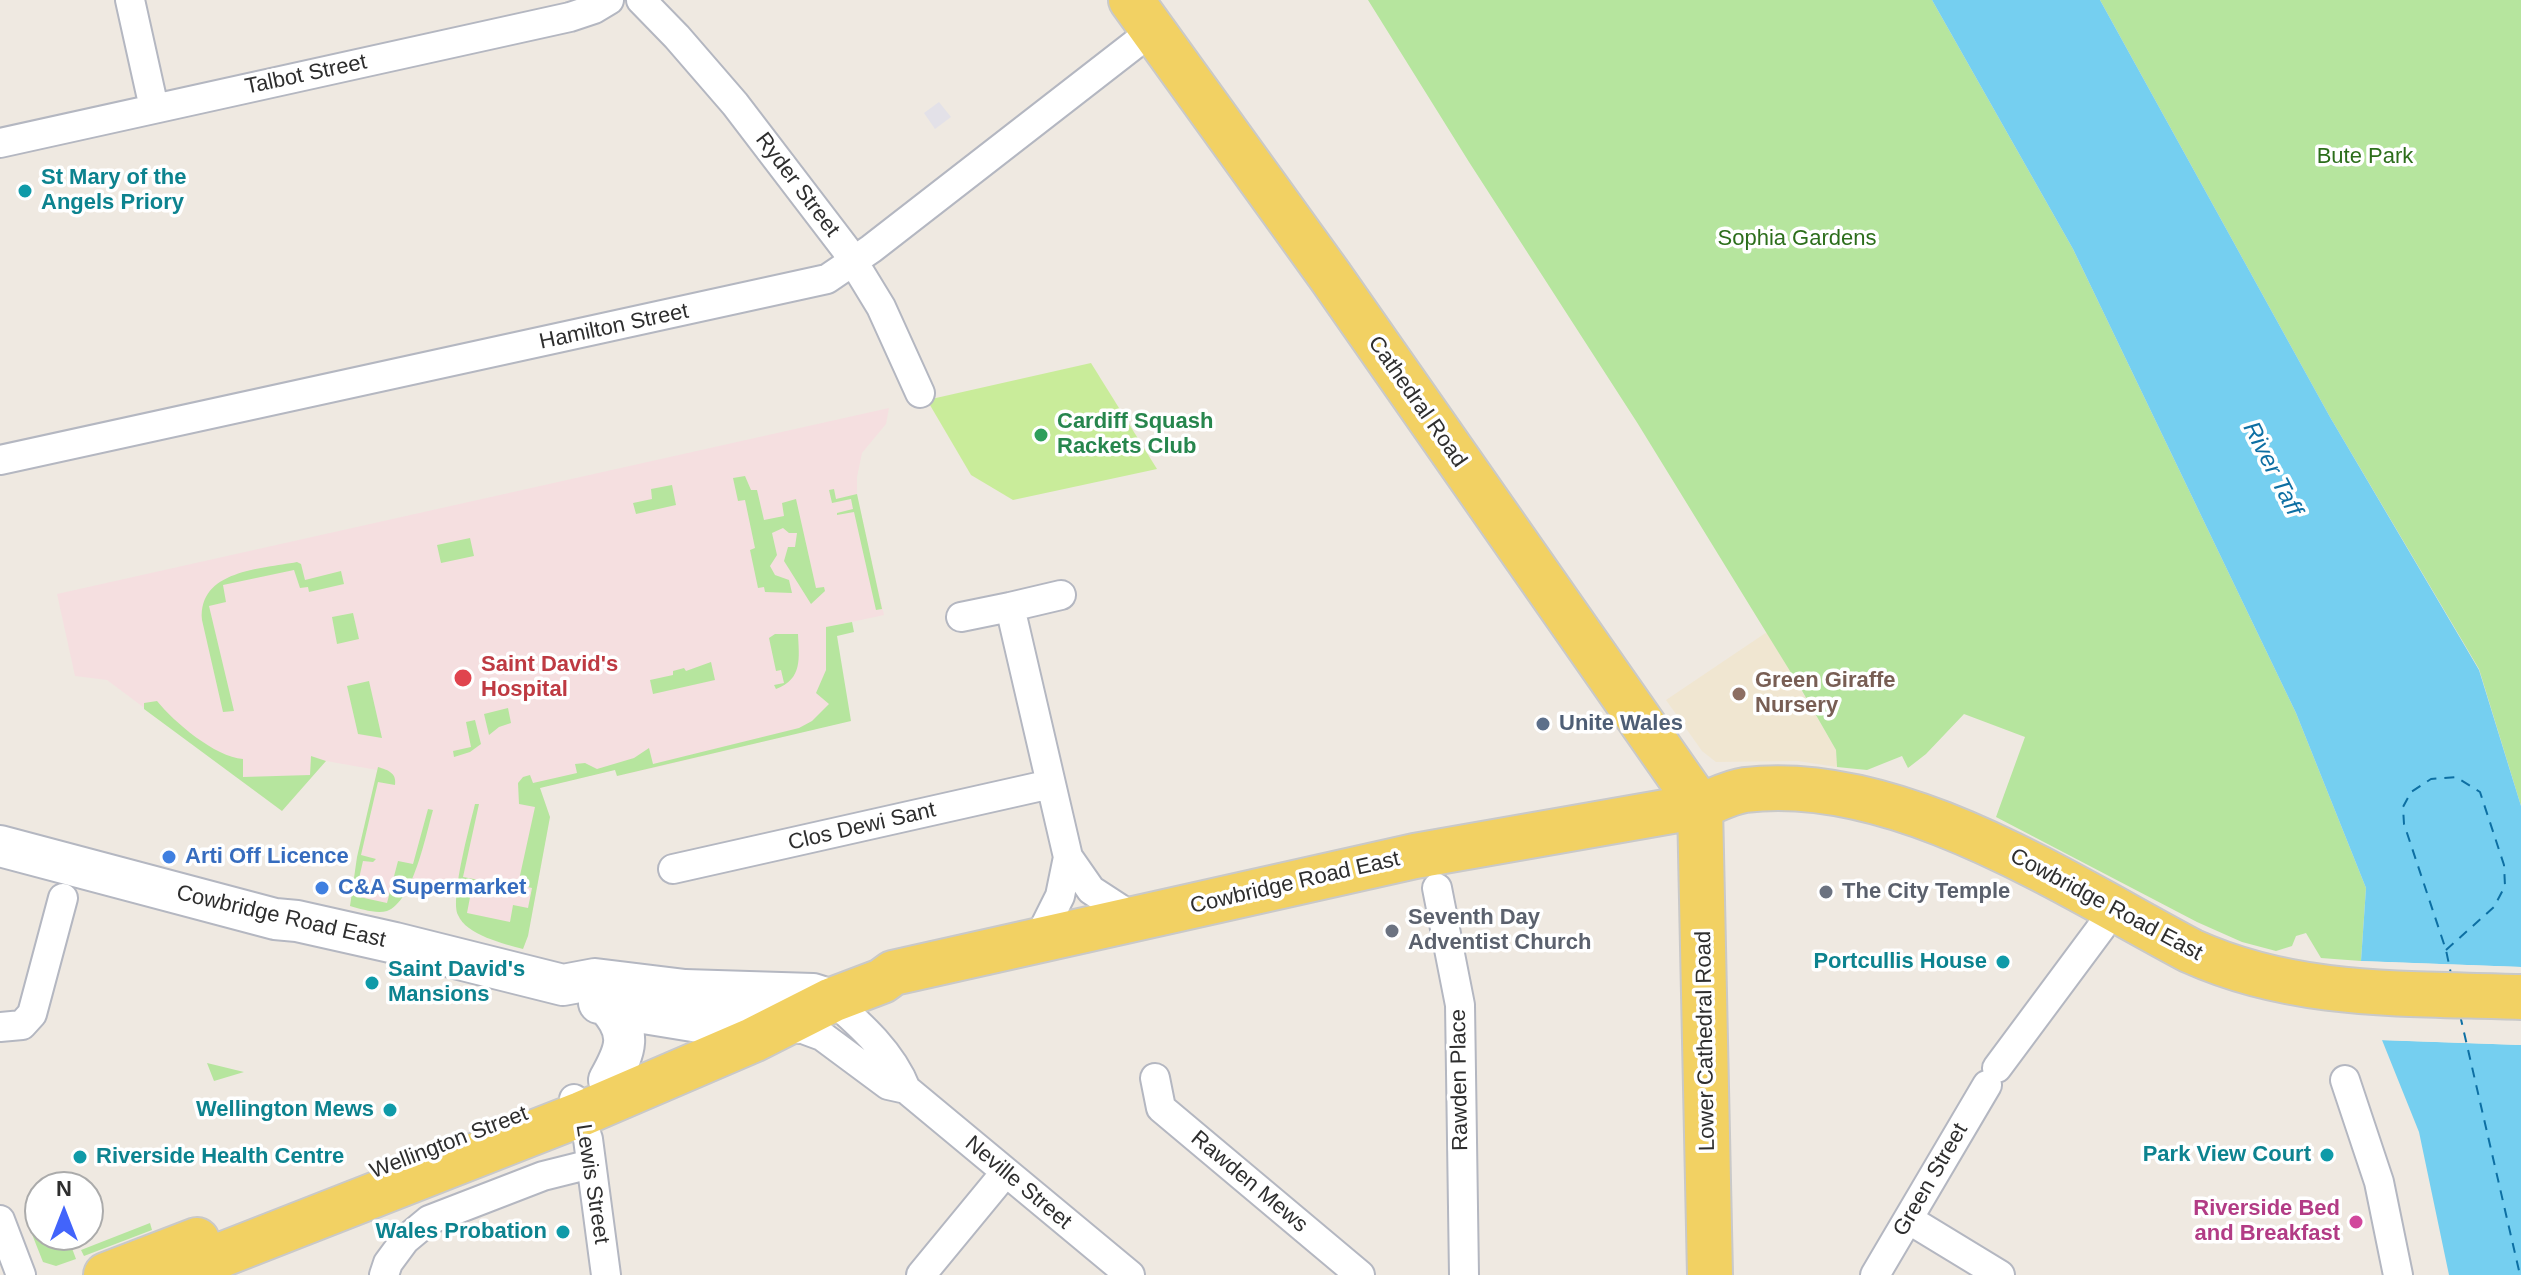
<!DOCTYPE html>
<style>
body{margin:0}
#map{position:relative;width:2521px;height:1275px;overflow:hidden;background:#efe9e1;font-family:Arial,sans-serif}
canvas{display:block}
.north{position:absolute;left:24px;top:1171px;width:80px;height:80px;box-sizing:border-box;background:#fff;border:2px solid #ababab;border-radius:50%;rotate:0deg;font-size:22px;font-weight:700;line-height:32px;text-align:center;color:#2e2e2e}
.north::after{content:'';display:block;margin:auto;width:28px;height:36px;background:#4264fb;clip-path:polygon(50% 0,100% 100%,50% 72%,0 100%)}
</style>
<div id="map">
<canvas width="2521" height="1275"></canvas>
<div class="north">N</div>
</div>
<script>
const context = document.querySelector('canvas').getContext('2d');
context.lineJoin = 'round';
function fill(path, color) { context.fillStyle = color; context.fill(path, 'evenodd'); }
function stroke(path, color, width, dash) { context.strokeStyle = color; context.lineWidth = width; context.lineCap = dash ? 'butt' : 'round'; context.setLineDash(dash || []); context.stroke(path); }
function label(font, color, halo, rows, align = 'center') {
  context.font = font + ' Arial,sans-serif'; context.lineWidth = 7; context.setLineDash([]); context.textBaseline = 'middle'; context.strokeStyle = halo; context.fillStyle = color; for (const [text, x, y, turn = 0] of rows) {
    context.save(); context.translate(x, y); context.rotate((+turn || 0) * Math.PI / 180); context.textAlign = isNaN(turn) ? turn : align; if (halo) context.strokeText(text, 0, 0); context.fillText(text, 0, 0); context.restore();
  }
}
const industrial = new Path2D(`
 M939,102l12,15 -16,12 -11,-16z`);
const education = new Path2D(`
 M1767,632l69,118 1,17 -39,-6 -82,1 -14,-11 -36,-51z`);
const medical = new Path2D(`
 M889,408l-3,16 -24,29 -5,24v18l27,120 -56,12 13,96 -183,44 -41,9 -2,-6 -75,18 10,29 -22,119 -5,13 -41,-14 -22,-15 -4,-12 1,-15 -27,-3 -19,-8 -10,16 -12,12 -19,1 -20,-5 7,-49 20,-87 -51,-9 -44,50 -175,-131 -32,-4 -18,-82z`);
const green = new Path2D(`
 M1368,0h564l141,249 223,464 70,175 -5,73 -40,-3 -15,-25 -10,3 -4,10 -16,5 -34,-9 -45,-20 -201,-105 29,-80 -61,-23 -38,40 -18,14 -6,-12 -35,14 -30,-3 -1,-17 -35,-61 -163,-265 -169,-262z
 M2100,0h421v806l-42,-137 -149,-252z
 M745,476l6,14h6l7,30 20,-4 -2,-13 14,-4 20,89 8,-1 1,4 -14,13 -27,-43 4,-14h7l2,-14h-8l-6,-5 -11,5 5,22 -7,11 5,9 14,5 3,13 -27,-1 -1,-5 -6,1 -8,-38 5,-2 -10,-48 -7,1 -5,-23z
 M672,485l4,20 -40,9 -3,-11 19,-4 -1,-10z
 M834,489l2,10 21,-5 25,115 -6,1 -22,-98 -17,3v-2l16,-4 -2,-10 -19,4 -3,-13z
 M470,538l4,18 -33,7 -4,-18z
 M297,562l4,2 4,16 36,-9 3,13 -35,8 -1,-5 -8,1 -6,-18 -71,15 3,17 -17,4 25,105 -11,1 -21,-92c-4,-50 59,-51 95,-58z
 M353,613l6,26 -22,5 -5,-27z
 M852,622l2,10 -17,4 14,85 -234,55 -2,-6 -75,18 10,29 -22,119 -5,13c-18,-5 -57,-14 -65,-34 -8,-17 12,-90 17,-111h4l-16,73 16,3 -7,7 -5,26 43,9 3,-17 15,3 4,-20 -31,-7v-2l18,1 16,-73 -16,-3 -1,-21 5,-6 7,-2 3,8 44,-10 -2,-9 10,-1 12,6 37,-11 15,-10 4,16 146,-36 13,-7 17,-17 -13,-11 10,-23v-43z
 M775,634h23c1,24 5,45 -22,55l-2,-4 10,-2 -3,-13 -5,1 -7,-33z
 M711,662l4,18 -62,14 -3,-14 23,-5v-4l11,-3 2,3z
 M369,681l13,57 -24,-4 -11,-48z
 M157,701c17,21 58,56 86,58v18l67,-2 1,-19 15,5 -44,50 -138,-102v-6z
 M508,708l3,15 -12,4 -10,8 -5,-21z
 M475,720l6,24 -11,8 -16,5 -1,-6 18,-4 -5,-25z
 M378,767c10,3 19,6 17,18l-17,-3 -17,73 15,4 -3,3 -10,-1 -8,35 32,7 11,-42 15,3 15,-55 5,1c-7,24 -20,92 -46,101 -11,3 -26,-2 -37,-5l7,-49z
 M207,1063l37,9 -30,9z
 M40,1215v20h27l9,24 -20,7 -13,-4 -17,-43z
 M150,1223l2,7 -68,26 -3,-6z`);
const pitch = new Path2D(`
 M1091,363l66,106 -144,31 -42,-25 -44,-75z`);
const water = new Path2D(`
 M1932,0h168l230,417 149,253 42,136v161l-160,-6 5,-73 -70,-175 -223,-464z
 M2382,1040l139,5v230h-72l-30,-143z`);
const pier = new Path2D(`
 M2357,961l164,6v4l-160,-6z
 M2382,1036l139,5v4l-143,-5z`);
const ferry = new Path2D(`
 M2446,950l48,-43 11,-21 -1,-21 -24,-73 -24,-15 -25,2 -20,13 -8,15 1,17 42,126 5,24
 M2460,1015l60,260`);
const street = new Path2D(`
 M130,0l24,108
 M641,0l36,37 58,67 110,144 36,59 39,86
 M0,143l570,-126 24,-8 15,-9
 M0,460l827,-181 44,-30 282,-219
 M1010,607l51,-12
 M961,617l49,-10 58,250 23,33 43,28
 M673,869l378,-85
 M1437,888l23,117 4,270
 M1038,940l22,-44 8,-39
 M832,1000c29,25 60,53 74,89l224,186
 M0,1027l22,-2 10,-11 31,-116
 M777,1028l26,1 19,7 66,49 18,4
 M1997,1068l104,-140
 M1155,1078l6,30 199,167
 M2345,1080l34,102 19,93
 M574,1099l14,40 18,136
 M1908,1219l92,56
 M0,1220l21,55
 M384,1275l4,-12 17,-23 24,-20 114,-44 48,-12
 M921,1275l84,-102
 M1875,1275l112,-190`);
const secondary = new Path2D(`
 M0,846l275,73 22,2 98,22 168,42 32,-6 90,11 128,4 19,6
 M599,1003l45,10 92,15h38
 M607,1005c26,28 19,45 2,75`);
const primary = new Path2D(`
 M1131,0l199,276 370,530
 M1700,806l10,469
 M106,1275l91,-35
 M170,1275l411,-161 172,-74 79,-40 50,-19 11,-8 522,-117 285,-50c14,-5 30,-14 45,-16 151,-18 318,93 446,161 106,48 216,42 330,46`);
const markers = [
 [25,191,8,"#0f9aa8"],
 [1041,435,8,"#2e9e5b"],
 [463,678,10,"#e0444e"],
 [1739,694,8,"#8d6e63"],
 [1543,724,8,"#5c6f8a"],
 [169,857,8,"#3f7fe0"],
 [322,888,8,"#3f7fe0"],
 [1826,892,8,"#6b7280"],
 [1392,931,8,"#6b7280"],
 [2003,962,8,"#0f9aa8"],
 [372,983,8,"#0f9aa8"],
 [390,1110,8,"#0f9aa8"],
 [2327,1155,8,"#0f9aa8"],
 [80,1157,8,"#0f9aa8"],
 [2356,1222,8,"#d1479c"],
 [563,1232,8,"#0f9aa8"]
];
const streetNames = [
 ["Talbot Street",306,75,-12],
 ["Ryder Street",797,185,53],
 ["Hamilton Street",614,327,-12],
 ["Cathedral Road",1417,402,55],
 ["Clos Dewi Sant",862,827,-13],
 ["Cowbridge Road East",1295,883,-13],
 ["Cowbridge Road East",2106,905,28],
 ["Cowbridge Road East",281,917,13],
 ["Lower Cathedral Road",1706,1041,-91],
 ["Rawden Place",1460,1080,-91],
 ["Wellington Street",449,1143,-21],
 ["Green Street",1931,1180,-60],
 ["Rawden Mews",1249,1182,40],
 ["Neville Street",1018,1183,40],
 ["Lewis Street",592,1184,81]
];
const parkNames = [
 ["Bute Park",2365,157],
 ["Sophia Gardens",1797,239]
];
const cultureNames = [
 ["St Mary of the",41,178,"left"],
 ["Angels Priory",41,203,"left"],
 ["Portcullis House",1987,962],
 ["Saint David's",388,970,"left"],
 ["Mansions",388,995,"left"],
 ["Wellington Mews",374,1110],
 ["Park View Court",2311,1155],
 ["Riverside Health Centre",96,1157,"left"],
 ["Wales Probation",547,1232]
];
const leisureNames = [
 ["Cardiff Squash",1057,422],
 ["Rackets Club",1057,447]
];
const healthNames = [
 ["Saint David's",481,665],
 ["Hospital",481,690]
];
const educationNames = [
 ["Green Giraffe",1755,681],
 ["Nursery",1755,706]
];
const serviceNames = [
 ["Unite Wales",1559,724]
];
const shopNames = [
 ["Arti Off Licence",185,857],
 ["C&A Supermarket",338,888]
];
const worshipNames = [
 ["The City Temple",1842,892],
 ["Seventh Day",1408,918],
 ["Adventist Church",1408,943]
];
const hotelNames = [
 ["Riverside Bed",2340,1209],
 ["and Breakfast",2340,1234]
];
const waterNames = [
 ["River Taff",2272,469,63]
];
fill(industrial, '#e3e1e8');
fill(education, '#f0e6d1');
fill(medical, '#f5dfe0');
fill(green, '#b6e59e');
fill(pitch, '#c9ec9a');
fill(water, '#75cff0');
fill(pier, '#efe9e1');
stroke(ferry, '#0d6fa3', 2, [10, 8]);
stroke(street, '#b4b7c1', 32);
stroke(secondary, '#b4b7c1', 44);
stroke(primary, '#c9c9c9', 48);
stroke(street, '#fff', 28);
stroke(secondary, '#fff', 40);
stroke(primary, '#f2d163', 44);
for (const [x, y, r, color] of markers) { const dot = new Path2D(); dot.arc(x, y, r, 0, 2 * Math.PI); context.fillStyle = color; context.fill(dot); stroke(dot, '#fff', 3); }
label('22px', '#2e2e2e', '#fff', streetNames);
label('22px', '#2c6e1b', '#fff', parkNames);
label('bold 22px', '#0d838f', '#fff', cultureNames, 'right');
label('bold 22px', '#27864d', '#fff', leisureNames, 'left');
label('bold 22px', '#be3a42', '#fff', healthNames, 'left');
label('bold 22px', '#785e54', '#fff', educationNames, 'left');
label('bold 22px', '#4e5e75', '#fff', serviceNames, 'left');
label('bold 22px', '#366cbe', '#fff', shopNames, 'left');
label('bold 22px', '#5b616d', '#fff', worshipNames, 'left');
label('bold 22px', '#b23c85', '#fff', hotelNames, 'right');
label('italic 24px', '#0d6fa3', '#fff', waterNames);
</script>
